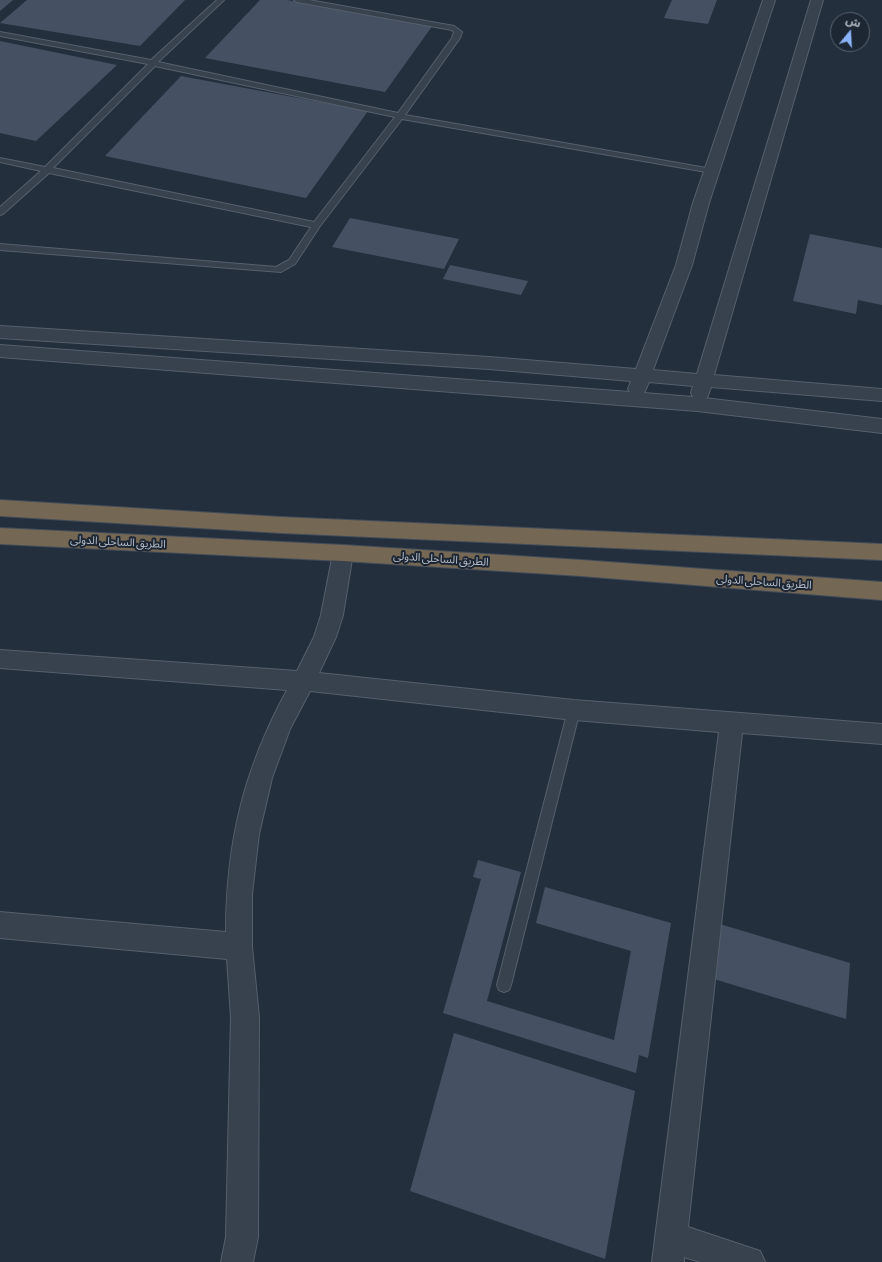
<!DOCTYPE html>
<meta charset="utf-8">
<style>
body{margin:0}
#map{position:relative;width:882px;height:1262px;overflow:hidden;background:#242f3e;font-family:"Asap Condensed","Noto Sans Arabic",sans-serif}
canvas{display:block}
.north{position:absolute;left:830px;top:12px;width:40px;height:40px;box-sizing:border-box;background:#1d2633;border:1px solid #59626f;border-radius:50%;rotate:18deg;font-size:11px;font-weight:700;line-height:16px;text-align:center;color:#b4bcc9}
.north::after{content:'';display:block;margin:auto;width:14px;height:18px;background:#8ab4f8;clip-path:polygon(50% 0,100% 100%,50% 72%,0 100%)}
</style>
<div id="map">
<canvas width="882" height="1262"></canvas>
<div class="north">ش</div>
</div>
<script>
const context = document.querySelector('canvas').getContext('2d');
context.lineJoin = 'round';
function fill(path, color) { context.fillStyle = color; context.fill(path, 'evenodd'); }
function stroke(path, color, width, dash) { context.strokeStyle = color; context.lineWidth = width; context.lineCap = dash ? 'butt' : 'round'; context.setLineDash(dash || []); context.stroke(path); }
function label(font, color, halo, rows, align = 'center') {
  context.font = font + ' "Asap Condensed","Noto Sans Arabic",sans-serif'; context.lineWidth = 4; context.setLineDash([]); context.textBaseline = 'middle'; context.strokeStyle = halo; context.fillStyle = color; for (const [text, x, y, turn = 0] of rows) {
    context.save(); context.translate(x, y); context.rotate((+turn || 0) * Math.PI / 180); context.textAlign = isNaN(turn) ? turn : align; if (halo) context.strokeText(text, 0, 0); context.fillText(text, 0, 0); context.restore();
  }
}
const building = new Path2D(`
 M0,0h13l-13,11z
 M27,0h158l-45,46 -140,-23z
 M260,0h27l146,25 -48,67 -180,-34z
 M672,0h45l-9,24 -44,-6z
 M0,41l117,24 -81,76 -36,-8z
 M181,76l187,35 -62,87 -201,-42z
 M350,218l109,21 -15,30 -112,-22z
 M810,234l72,14v57l-24,-5 -2,14 -63,-13z
 M450,265l78,16 -7,14 -78,-16z
 M478,860l43,12 -34,129 127,39 17,-89 -95,-28 9,-36 126,36 -23,135 -9,-3 -3,18 -193,-60 38,-134 -8,-2z
 M703,919l147,44 -4,56 -152,-46z
 M454,1033l181,58 -30,168 -195,-68z`);
const lane = new Path2D(`
 M217,0h7l-66,62 240,51 54,-75 2,-6 -2,-2 -155,-28 -3,-2h15l145,26 8,6 -2,6 -55,77 307,54 4,2 -4,2 -310,-54 -82,107 -25,38 -14,8 -281,-22v-6l276,23 13,-7 22,-33 -262,-54 -46,41 -3,1v-8l41,-36 -41,-9v-4l45,9 103,-103 -148,-28v-4l151,28zM155,66l240,51 -81,105 -261,-54z
 M574,704l4,2 2,4 -69,275 -2,5 -5,2 -5,-2 -2,-5 71,-275 2,-4z`);
const street = new Path2D(`
 M763,0h12l-66,203 -17,62 -39,105 44,4 114,-374h12l-109,375 168,14v12l-171,-14 -4,11h-3l178,21v14l-185,-22 -697,-54v-12l630,47 -2,-3 3,-8 -142,-12 -489,-31v-12l489,31 147,12 40,-104 17,-62zM649,382l44,4 -2,7 2,4 -49,-4z
 M343,545l7,2 3,6 -10,62 -7,22 -17,36 255,27 308,24v20l-140,-11 -54,494 72,24 5,11h-65l-16,-5v5h-32l67,-530 -145,-12 -264,-29 -20,38 -18,49 -13,56 -7,60v53l7,70 -1,220 -5,25h-32l5,-25 5,-220 -4,-58 -227,-21v-26l226,20c0,-90 18,-163 61,-242l-287,-22v-18l297,21 17,-34 7,-22 12,-62 3,-6z`);
const highway = new Path2D(`
 M0,500l281,17 601,27v16l-601,-27 -281,-17z
 M0,528l343,17 238,15 301,22v18l-301,-24 -238,-15 -343,-17z`);
const streetNames = [
 ["الطريق الساحلى الدولى",118,542,3],
 ["الطريق الساحلى الدولى",441,559,4],
 ["الطريق الساحلى الدولى",764,582,4]
];
fill(building, '#455162');
stroke(lane, '#565f6c', 2);
stroke(street, '#565f6c', 2);
stroke(highway, '#434c59', 2);
fill(lane, '#38414e');
fill(street, '#38414e');
fill(highway, '#746855');
label('11px', '#b4bcc9', '#1d2633', streetNames);
</script>
